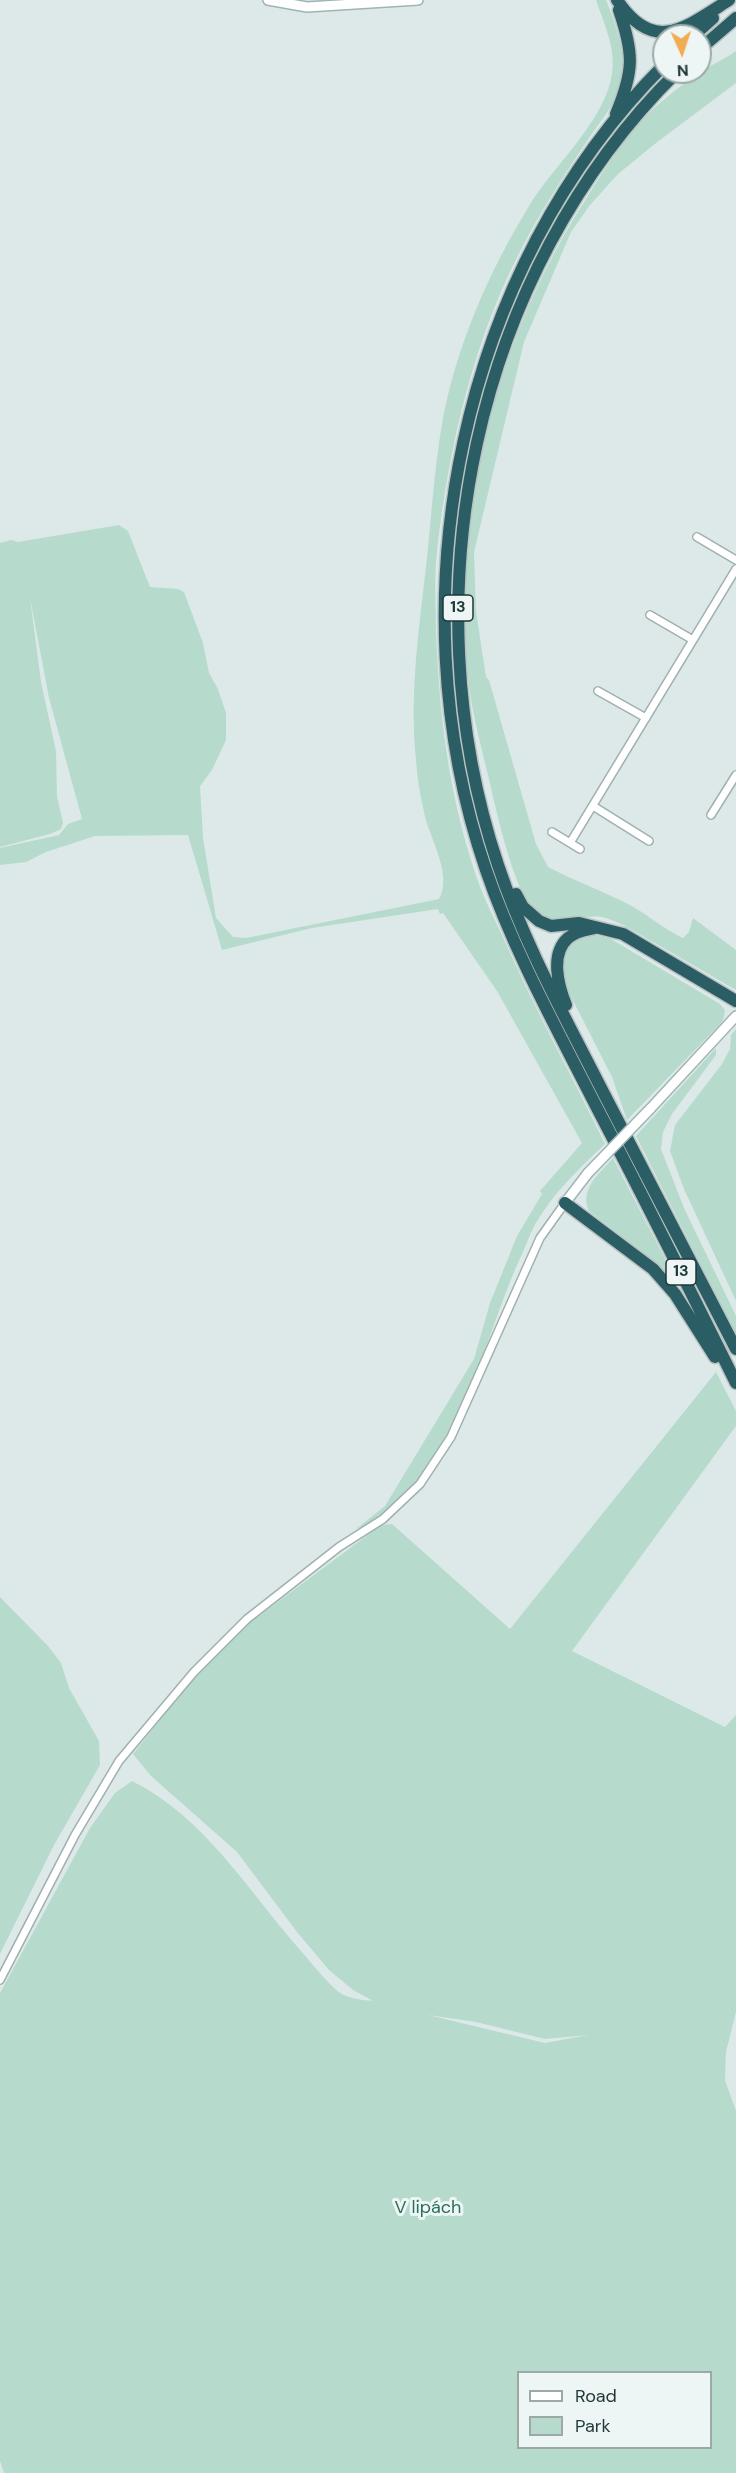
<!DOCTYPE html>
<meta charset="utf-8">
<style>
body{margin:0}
#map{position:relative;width:736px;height:2473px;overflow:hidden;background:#dde9e8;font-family:"DM Sans",sans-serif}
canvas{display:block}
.legend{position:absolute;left:517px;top:2371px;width:195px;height:78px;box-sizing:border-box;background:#edf6f5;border:2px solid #9baaa9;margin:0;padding:8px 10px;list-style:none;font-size:18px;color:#1f3738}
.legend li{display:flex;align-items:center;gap:12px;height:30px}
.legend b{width:30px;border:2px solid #9baaa9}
.north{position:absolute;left:652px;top:24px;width:60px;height:60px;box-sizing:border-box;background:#edf6f5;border:2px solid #9baaa9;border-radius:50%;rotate:177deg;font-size:16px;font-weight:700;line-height:24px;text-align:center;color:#1f3738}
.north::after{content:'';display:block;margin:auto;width:21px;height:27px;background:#f2ad53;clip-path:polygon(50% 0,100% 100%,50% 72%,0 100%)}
</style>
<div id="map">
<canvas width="736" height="2473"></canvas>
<ul class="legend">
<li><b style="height:8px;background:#fff"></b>Road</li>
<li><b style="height:16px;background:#b6dbcc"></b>Park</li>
</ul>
<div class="north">N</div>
</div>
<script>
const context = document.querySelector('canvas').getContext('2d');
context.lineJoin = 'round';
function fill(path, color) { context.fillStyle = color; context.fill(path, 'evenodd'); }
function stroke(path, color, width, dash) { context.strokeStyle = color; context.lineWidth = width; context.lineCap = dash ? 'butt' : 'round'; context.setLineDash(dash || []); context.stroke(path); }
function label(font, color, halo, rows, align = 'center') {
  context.font = font + ' "DM Sans",sans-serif'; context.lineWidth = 6; context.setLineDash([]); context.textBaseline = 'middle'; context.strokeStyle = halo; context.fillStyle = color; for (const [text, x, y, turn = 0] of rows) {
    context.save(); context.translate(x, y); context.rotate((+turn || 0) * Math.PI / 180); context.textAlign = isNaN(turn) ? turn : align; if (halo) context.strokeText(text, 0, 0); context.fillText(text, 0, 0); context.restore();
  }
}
const green = new Path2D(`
 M596,0h10c10,25 22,56 15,83 -5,21 -22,40 -34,58 -22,33 -43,65 -61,99 -52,96 -77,205 -89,311 -3,26 -1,54 -1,80 3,86 14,172 43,253 6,17 15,34 23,51 31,71 69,139 103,209 -23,22 -47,44 -64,71 -8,11 -13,25 -18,37 -38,80 -53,179 -119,244 -15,14 -28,26 -48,33l29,-23 89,-147 16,-56 27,-67 25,-42 -2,-3 42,-48 -85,-152 -54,-78 -3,1 -2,-5 -126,19 -90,22 -34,-115 -93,1 -49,16 -20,10 -26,3v-17l59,-13 9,-11 14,-5 -33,-121 -19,-100 11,84 15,69 1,45 6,27 -2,6 -11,5 -50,13v-304l11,-3 7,2 101,-17 9,6 22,56 28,2 6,3 19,51 6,30 9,16 8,24v27l-14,30 -12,16 3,52 13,80 17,19 13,1 193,-39c14,-25 -10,-61 -15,-87 -4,-17 -7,-35 -8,-52 -6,-59 1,-117 8,-176 7,-55 9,-111 19,-166 15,-76 46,-146 86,-212 24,-40 76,-85 83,-132 4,-26 -8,-50 -16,-74z
 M736,51v32l-80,60 -38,31 -28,31 -19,27 -47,110 -50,210 2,59 10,66 3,3 47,164 12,23c27,14 55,24 82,38 18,10 34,24 53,33l6,-6 4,-14 43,32v40c-28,-16 -55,-32 -83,-48 -14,-8 -31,-19 -47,-24 -20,-6 -55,10 -70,-4 -22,-20 -41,-109 -48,-139 -8,-33 -17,-66 -20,-99 -19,-160 31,-343 118,-477 15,-24 43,-69 63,-86 17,-16 37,-32 56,-44 10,-6 21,-11 31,-18z
 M591,934l20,5 109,65 5,6 -2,11 -96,99 -15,-43 -49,-96c-5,-28 1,-38 28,-47z
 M736,1029v272l-52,-112 -14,-38 5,-26 47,-61 8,-15 1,-14z
 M716,1048v7l-44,59 -9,18 -2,17 23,59 52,108v19l-100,-199z
 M613,1158l66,128 -28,-27 -62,-48c-10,-22 10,-37 24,-53z
 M716,1372l20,39v15l-164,225 153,76 11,-12v297l-10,40 -1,28 11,31v362h-732l-4,-12v-468l90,-165 25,-35 17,-12c74,37 116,110 169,170 9,10 31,38 41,43 8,5 22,6 31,7l-20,-11 -24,-20 -32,-38 -60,-80 -86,-76 -18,-22 52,-66 59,-61 137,-102 11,-1 118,105zM428,2015l48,7 69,17 43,-4 -43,8zM518,2372h192v76h-192z
 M0,1597l48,49 13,17 8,25 30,53 1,24 -46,80 -54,109z`);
const street = new Path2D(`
 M697,537l39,23
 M650,615l43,25
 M598,691l48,27
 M593,806l56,35
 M711,815l25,-40
 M552,832l28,17
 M570,843l166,-274
 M0,1980l75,-145 44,-74 75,-89 53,-53 92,-72 44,-28 37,-35 31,-47 89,-199 25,-35`);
const secondary = new Path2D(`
 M268,0l39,7 111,-7
 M650,1109l86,-93
 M565,1203l23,-30`);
const highway = new Path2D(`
 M617,0c37,55 68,28 112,0
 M693,36l20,-18
 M700,49l36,-31
 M664,65c-205,205 -271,534 -178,805 28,82 71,159 110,236 48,92 94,184 140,277
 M677,72c-205,202 -269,524 -179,793 26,78 66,150 103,223 45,87 90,174 135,261
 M616,114c18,-43 18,-60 3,-104
 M516,894l7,13 16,14 12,5 28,-3 44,11 113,67
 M566,1005c-8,-20 -16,-51 2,-67 8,-7 18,-8 27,-10
 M565,1203l88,66 22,25 40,63`);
const secondaryBridge = new Path2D(`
 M588,1173l62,-64`);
const shields = [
 [458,608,30],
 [681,1272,30]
];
const shieldNames = [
 ["13",458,608],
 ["13",681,1272]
];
const parkNames = [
 ["V lipách",428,2208]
];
fill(green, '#b6dbcc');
stroke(street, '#a0b0b0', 10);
stroke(secondary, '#9db5b4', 12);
stroke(highway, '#bcc3c3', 15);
stroke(street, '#fff', 7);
stroke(secondary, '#fff', 9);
stroke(highway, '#2b5e64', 12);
stroke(secondaryBridge, '#9db5b4', 12, []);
stroke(secondaryBridge, '#fff', 9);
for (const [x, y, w] of shields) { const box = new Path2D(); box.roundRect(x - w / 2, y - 13, w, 26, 4.5); context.fillStyle = '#edf6f5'; context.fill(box); stroke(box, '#1f3738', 1.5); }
label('bold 16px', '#1f3738', null, shieldNames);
label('18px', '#2a6f5b', '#edf6f5', parkNames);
</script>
